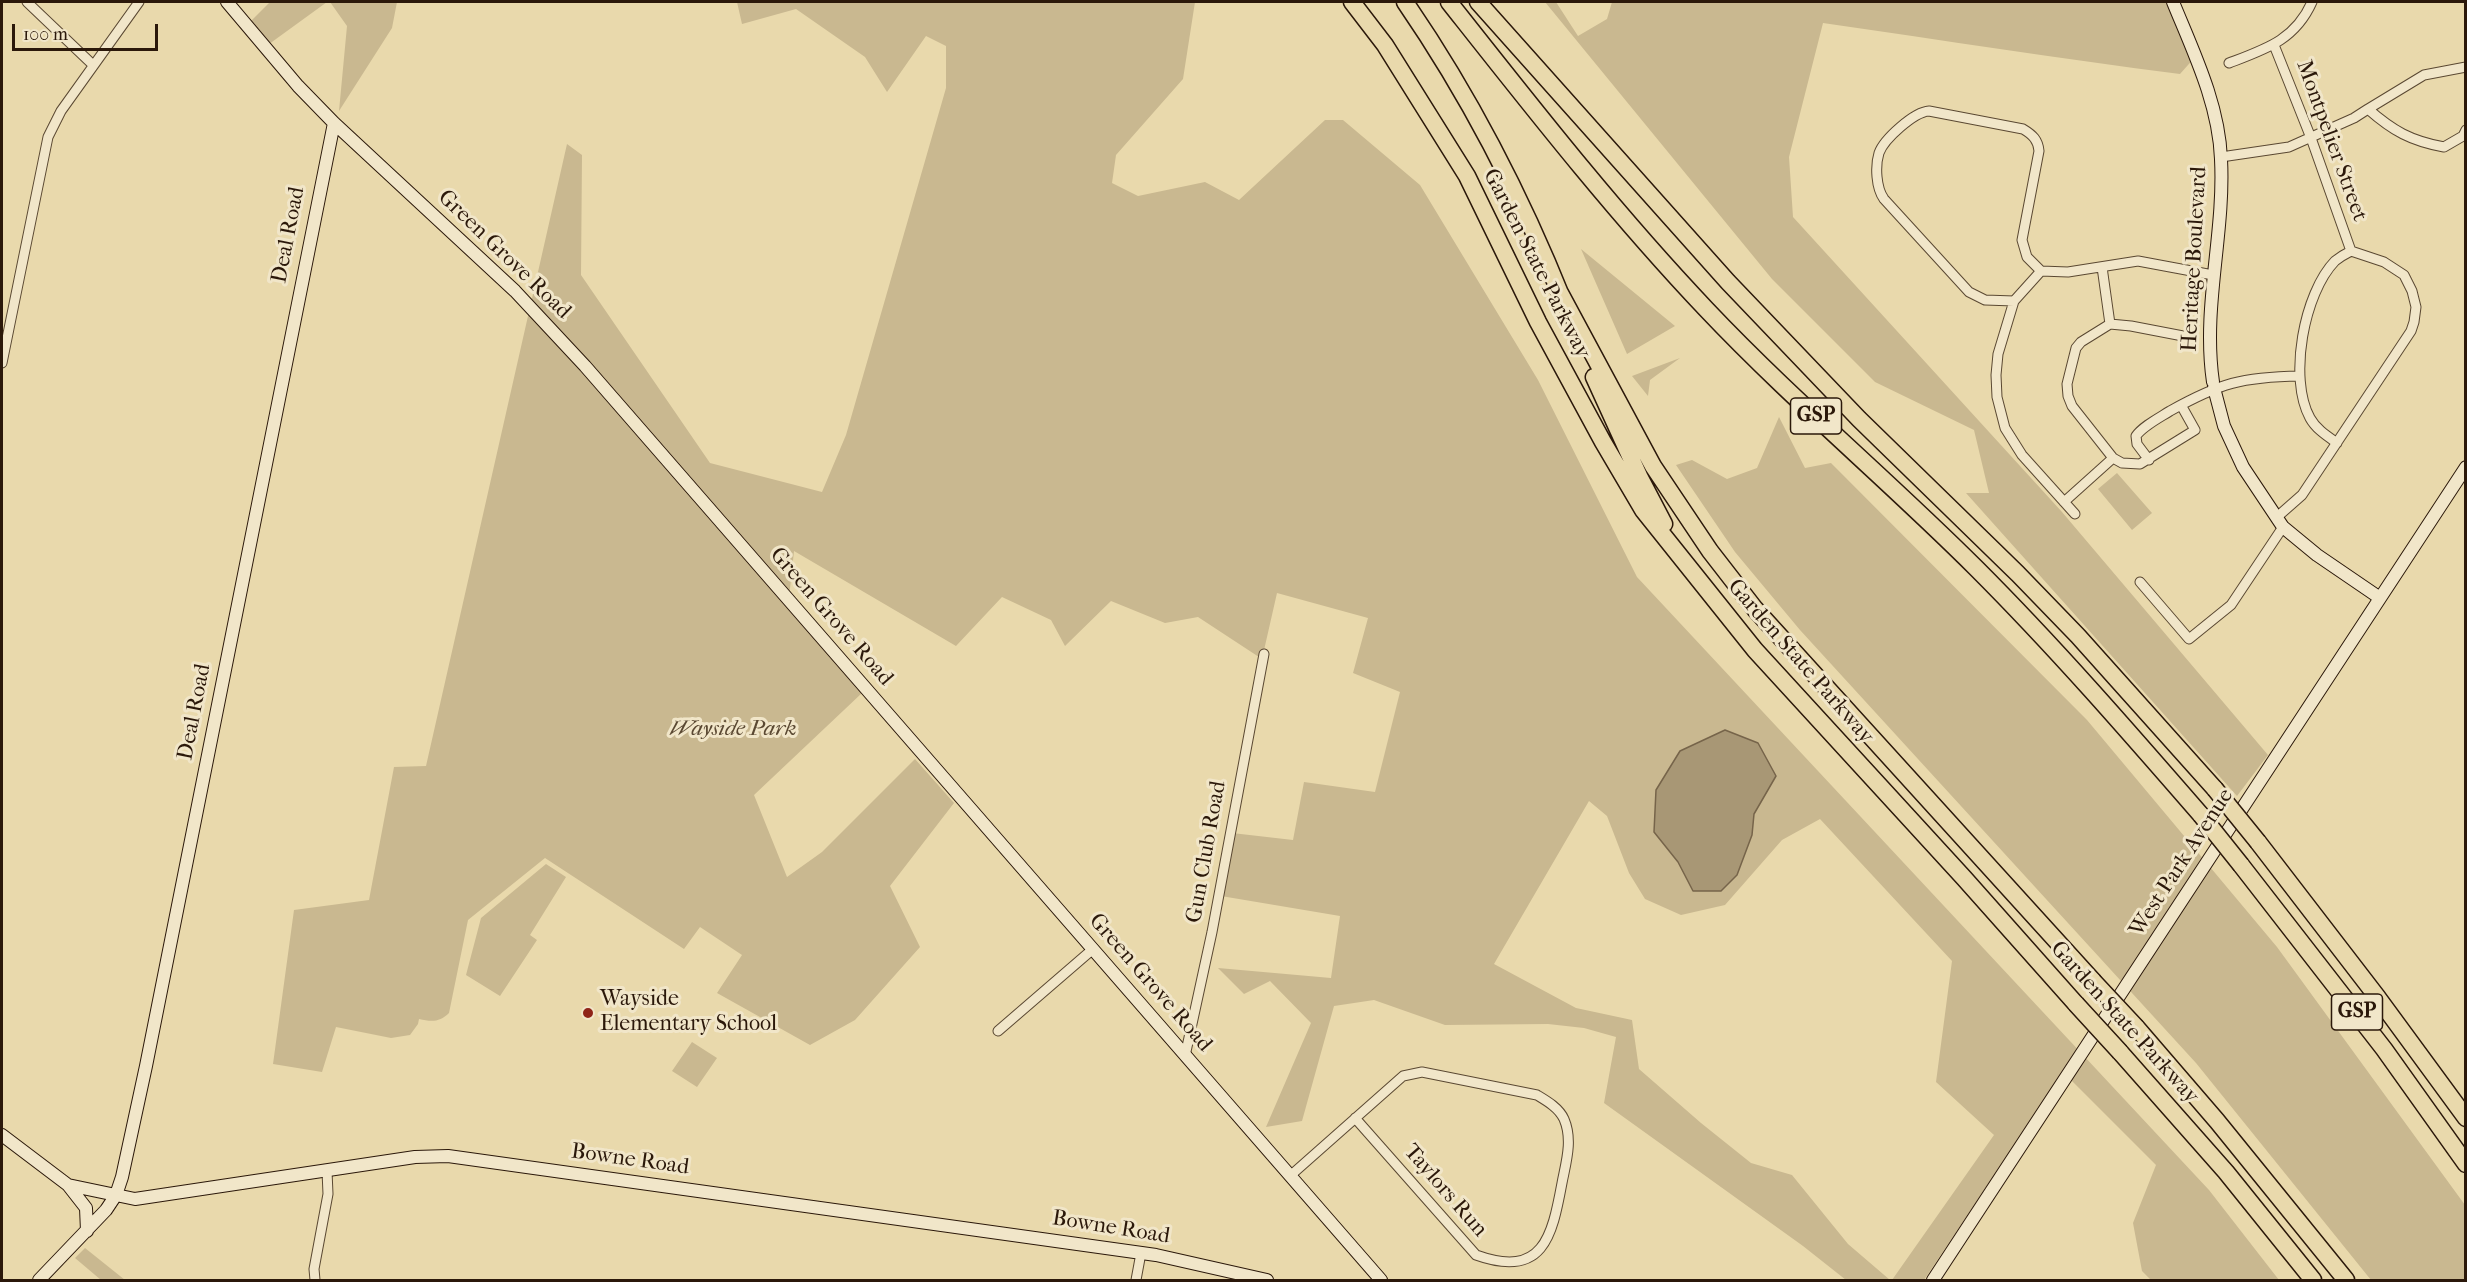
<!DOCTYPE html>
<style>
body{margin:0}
#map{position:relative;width:2467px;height:1282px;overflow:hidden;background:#e9d9ac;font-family:"IM FELL French Canon",serif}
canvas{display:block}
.frame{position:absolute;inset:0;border:3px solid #2b180a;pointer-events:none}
.scale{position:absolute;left:12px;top:24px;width:146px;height:27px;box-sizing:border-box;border:3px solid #2b180a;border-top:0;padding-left:8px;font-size:18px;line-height:21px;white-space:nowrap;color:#2b180a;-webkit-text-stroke:4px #f1e6c9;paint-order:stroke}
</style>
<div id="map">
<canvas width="2467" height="1282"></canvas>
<div class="frame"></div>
<div class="scale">100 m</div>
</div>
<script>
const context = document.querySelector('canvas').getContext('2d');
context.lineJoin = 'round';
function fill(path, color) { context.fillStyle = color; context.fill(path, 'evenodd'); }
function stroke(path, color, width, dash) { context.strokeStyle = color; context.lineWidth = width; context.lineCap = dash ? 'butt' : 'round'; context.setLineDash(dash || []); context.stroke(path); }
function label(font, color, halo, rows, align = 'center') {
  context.font = font + ' "IM FELL French Canon",serif'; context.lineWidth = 6; context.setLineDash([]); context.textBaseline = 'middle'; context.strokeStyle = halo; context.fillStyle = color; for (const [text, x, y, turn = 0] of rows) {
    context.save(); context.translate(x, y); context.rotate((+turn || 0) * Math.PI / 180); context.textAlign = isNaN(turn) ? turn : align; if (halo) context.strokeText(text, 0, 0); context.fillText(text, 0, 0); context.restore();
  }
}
const green = new Path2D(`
 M270,2h57l-62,45 -18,-22z
 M330,2h67l-5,26 -53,83 8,-85z
 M737,2h458l-12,77 -67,76 -4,28 26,13 67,-14 34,18 86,-80h18l77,65 118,195 99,197 572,613 70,90h-128l-9,-9 -9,-48 23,-58 -91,-91 -42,58 -99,148h-32l102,-145 -58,-53 16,-121 -132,-142 -38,21 -57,65 -44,10 -36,-16 -16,-26 -22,-57 -18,-15 -95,163 82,44 56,12 7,49 62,54 50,40 41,12 56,69 42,36h-44l-43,-34 -199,-143 12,-66 -32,-9 -36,-4 -103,1 -71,-25 -40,6 -32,115 -36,6 45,-104 -41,-42 -26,13 -26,-26 113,10 9,-62 -119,-20 11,-63 61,7 11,-58 71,10 25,-100 -47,-19 15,-55 -91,-25 -15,66 -64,-42 -33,6 -54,-22 -46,45 -14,-26 -49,-23 -46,49 -162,-95 -5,47 15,28 58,67 -108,102 33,82 35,-25 93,-93 39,44 -64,83 30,61 -65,73 -45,25 -93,-52 25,-38 -42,-28 -16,22 -139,-91 -77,62 -19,93c-9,9 -17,9 -30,6l-1,5 -8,11 -19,3 -55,-11 -14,45 -49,-8 21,-154 75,-10 25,-133 32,-1 141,-622 15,11 -1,120 129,188 112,29 24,-57 100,-347v-42l-20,-10 -39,56 -22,-35 -69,-48 -54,15z
 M1545,2h11l22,34 29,-17 5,-17h561l23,54 -16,18c-119,-15 -238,-34 -357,-51l-34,134 4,60 269,295 206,243 -31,41 -271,-303h23l-15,-63 -99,-48 -103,-103z
 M1581,249l94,77 -48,28z
 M1680,358l-30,22 -2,16 -16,-20z
 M1779,417l26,51 26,-5 256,257 190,227 188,258v75h-94l-175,-217 -396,-433 -65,-78 -59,-87 16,-5 35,19 30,-11z
 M2117,473l35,40 -20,17 -34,-41z
 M546,864l20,13 -36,58 7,5 -37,56 -34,-21 15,-57z
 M692,1042l25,16 -20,29 -25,-16z
 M85,1248l40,32h-24l-26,-22z`);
const water = new Path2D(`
 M1725,730l33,13 18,33 -22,38 -2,21 -15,40 -16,16h-28l-15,-29 -24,-30 2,-42 24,-39z`);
const street = new Path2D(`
 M27,2l65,62
 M2274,45l37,93 40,113
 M2229,63c37,-14 66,-23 83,-61
 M2466,67l-42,8 -56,34c25,22 43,32 76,38l19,-11 3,-6
 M2221,157l68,-10 65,-29 14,-9
 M2102,267l8,57
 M2041,271l-27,30 -16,53 -2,21 1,22 8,31 17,27 53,59
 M2041,271l27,1 70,-11 75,14
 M2014,301l-29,-1 -16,-8 -85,-93c-8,-11 -9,-33 -5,-46 5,-14 35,-41 50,-42l94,18c10,6 15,11 16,22l-17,89 5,17 14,14
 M2,363l46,-226 13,-26 78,-109
 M2181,405l14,25 -55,34 -18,-1 -9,-5 -41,-52 -4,-10 -1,-12 9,-36 5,-6 29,-18 21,2 52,10
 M2149,460l-12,-16 -1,-8c7,-10 23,-18 34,-25 50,-28 72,-34 130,-35
 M2064,502l49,-44
 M2277,517l25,-22 109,-164 3,-9 2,-15 -4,-16 -8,-16 -20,-13 -33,-11c-6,3 -11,6 -16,10 -31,32 -47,117 -25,157 6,11 17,18 27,25
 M2140,582l49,57 42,-34 52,-78
 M998,1031l95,-82
 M1185,1056l27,-124 52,-278
 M1290,1176l113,-100 19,-4 115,23c10,6 22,13 27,24 9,21 2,43 -2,64 -10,54 -19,96 -86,72l-121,-137
 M315,1280l-1,-11 14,-75 -1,-23
 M1136,1280l5,-27`);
const secondary = new Path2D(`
 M227,2l71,84 36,37 181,168 70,75 796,914
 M2173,2c20,49 46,102 48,157 4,75 -19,148 -8,223
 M2214,388l10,38 19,41 40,60 34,28 63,43
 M2,1135l66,50 67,14 280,-42 33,-1 708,99 111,25
 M68,1185l18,23 1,23
 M39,1280l67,-70 10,-15 6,-18 24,-111 188,-943
 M1933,1280l533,-813`);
const highway = new Path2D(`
 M1352,2l33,43 82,131 71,146 65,120 40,68 112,140 209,228 112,126
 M1405,2c64,93 117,196 159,301
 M1449,2c83,105 165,210 257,307 86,91 182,171 270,259 79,79 152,163 225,247
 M1478,2l250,280 131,137 159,155 60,62 137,153
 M1560,293l93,173 57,85 45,58 338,372
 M1594,377l46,101 24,46
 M2258,842l120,156 88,120
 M2241,865l143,184 82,115
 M2136,1027l81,94 129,159
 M2120,1052l106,120 87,108`);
const highwayBridge = new Path2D(`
 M2215,789l43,53
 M2201,815l40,50
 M2093,981l43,46
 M2076,1004l44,48`);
const markers = [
 [588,1013,6,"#8f2418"]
];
const shields = [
 [1816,416,51],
 [2357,1012,51]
];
const shieldNames = [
 ["GSP",1816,416],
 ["GSP",2357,1012]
];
const streetNames = [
 ["Montpelier Street",2331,141,70],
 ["Deal Road",289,235,-79],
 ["Green Grove Road",504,255,44],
 ["Heritage Boulevard",2195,259,-87],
 ["Garden State Parkway",1536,264,63],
 ["Green Grove Road",831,617,49],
 ["Garden State Parkway",1800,662,49],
 ["Deal Road",195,712,-79],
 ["Gun Club Road",1207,852,-80],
 ["West Park Avenue",2182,863,-57],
 ["Green Grove Road",1150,983,49],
 ["Garden State Parkway",2124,1023,48],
 ["Bowne Road",630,1160,8],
 ["Taylors Run",1445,1191,49],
 ["Bowne Road",1111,1228,9]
];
const parkNames = [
 ["Wayside Park",733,730]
];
const poiNames = [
 ["Wayside",600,1000],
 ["Elementary School",600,1025]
];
fill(green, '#c9b890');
fill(water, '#a89775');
stroke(water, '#76644a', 1.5);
stroke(street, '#5a4832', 11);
stroke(secondary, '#2b180a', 14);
stroke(highway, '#2b180a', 19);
stroke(street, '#f1e6c9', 9);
stroke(secondary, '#f1e6c9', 12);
stroke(highway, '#e9d9ac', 16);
stroke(highwayBridge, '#2b180a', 19, []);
stroke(highwayBridge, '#e9d9ac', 16);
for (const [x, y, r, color] of markers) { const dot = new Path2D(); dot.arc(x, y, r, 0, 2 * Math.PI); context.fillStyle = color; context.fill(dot); stroke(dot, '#f1e6c9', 2); }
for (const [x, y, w] of shields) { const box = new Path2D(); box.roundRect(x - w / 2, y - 18, w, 36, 4.5); context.fillStyle = '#f1e6c9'; context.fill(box); stroke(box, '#2b180a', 1.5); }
label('bold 21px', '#2b180a', null, shieldNames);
label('22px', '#2b180a', '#f1e6c9', streetNames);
label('italic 22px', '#5a4832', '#f1e6c9', parkNames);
label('22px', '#2b180a', '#f1e6c9', poiNames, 'left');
</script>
